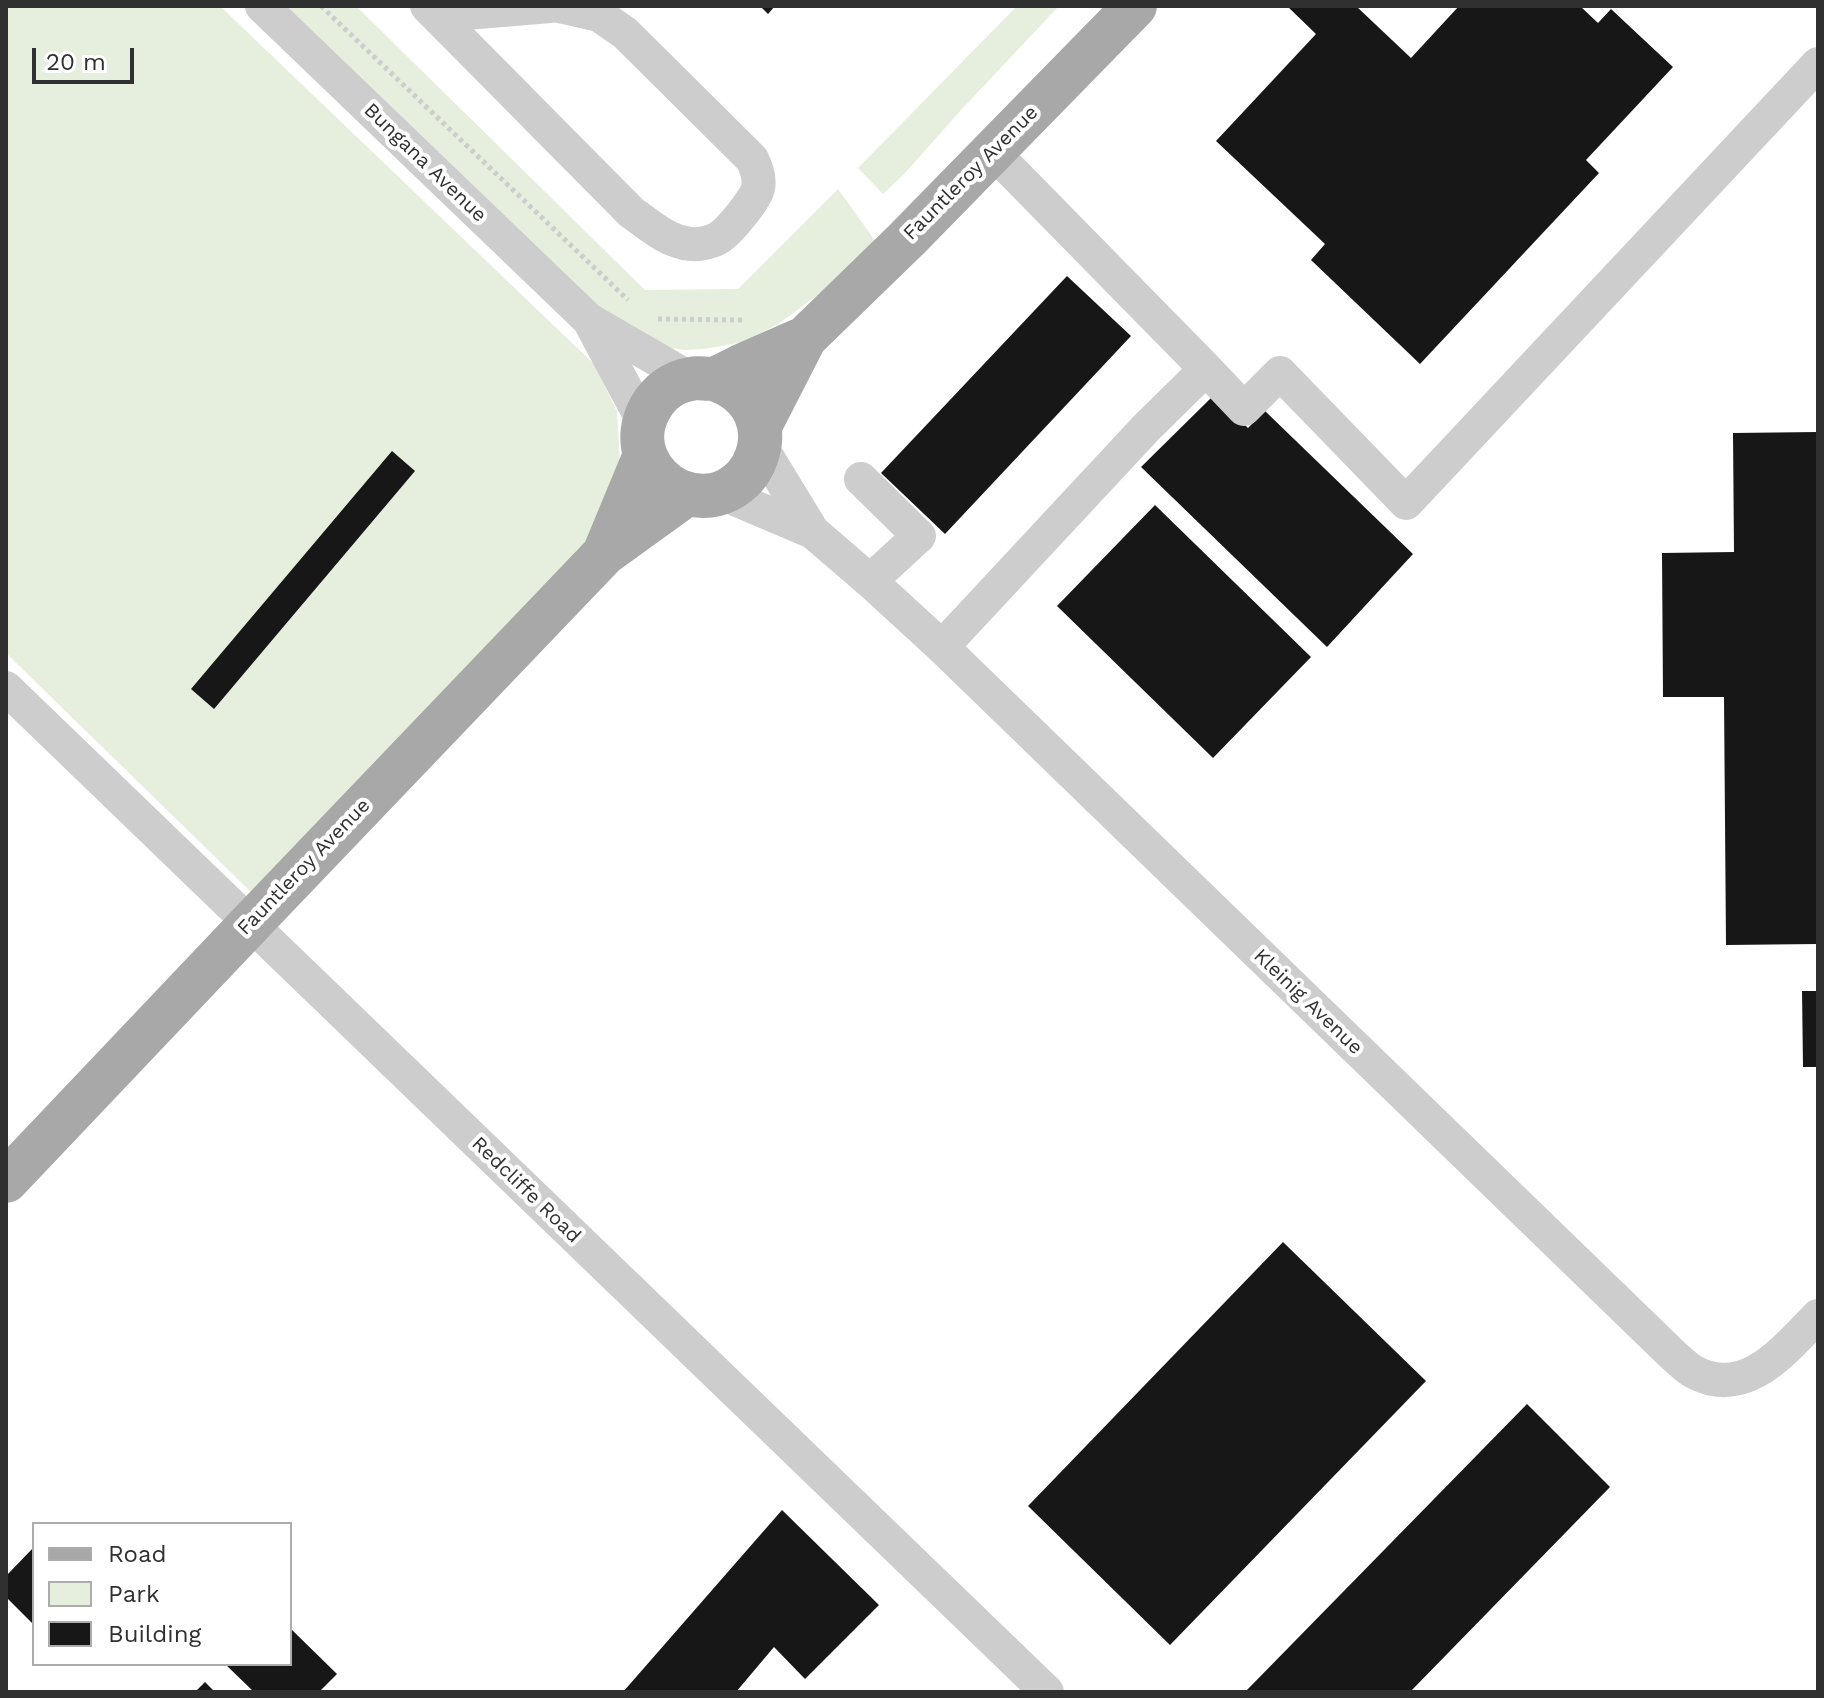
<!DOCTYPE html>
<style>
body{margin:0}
#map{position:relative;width:1824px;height:1698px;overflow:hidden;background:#fff;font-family:"Work Sans",sans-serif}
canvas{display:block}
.frame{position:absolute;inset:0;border:8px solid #303030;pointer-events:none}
.legend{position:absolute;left:32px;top:1522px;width:260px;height:144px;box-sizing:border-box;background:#fff;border:2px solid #acacac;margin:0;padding:10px 14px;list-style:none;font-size:24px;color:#303030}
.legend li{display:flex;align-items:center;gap:16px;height:40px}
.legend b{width:40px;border:2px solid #acacac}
.scale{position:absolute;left:32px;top:48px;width:102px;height:36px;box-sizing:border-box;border:4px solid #303030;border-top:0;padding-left:10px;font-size:24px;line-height:28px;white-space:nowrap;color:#303030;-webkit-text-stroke:6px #fff;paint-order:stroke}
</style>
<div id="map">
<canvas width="1824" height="1698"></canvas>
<div class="frame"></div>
<ul class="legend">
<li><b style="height:10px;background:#a8a8a8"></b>Road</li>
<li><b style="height:22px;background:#e6eedd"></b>Park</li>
<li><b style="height:22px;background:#171717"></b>Building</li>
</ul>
<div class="scale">20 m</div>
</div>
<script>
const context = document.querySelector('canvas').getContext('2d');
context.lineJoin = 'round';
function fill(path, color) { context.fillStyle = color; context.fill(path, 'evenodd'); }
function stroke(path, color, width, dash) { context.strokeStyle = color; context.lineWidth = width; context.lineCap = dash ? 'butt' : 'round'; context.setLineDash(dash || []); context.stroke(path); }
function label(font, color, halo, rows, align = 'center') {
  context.font = font + ' "Work Sans",sans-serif'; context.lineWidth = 8; context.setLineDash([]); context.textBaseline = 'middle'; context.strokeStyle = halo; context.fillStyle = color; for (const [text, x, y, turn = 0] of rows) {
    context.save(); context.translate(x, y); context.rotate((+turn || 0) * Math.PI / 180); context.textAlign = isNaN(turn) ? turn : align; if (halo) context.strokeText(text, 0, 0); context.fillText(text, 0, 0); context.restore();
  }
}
const green = new Path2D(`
 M6,6h214l375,359 22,47 3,50 -20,68 -346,365 -248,-242z
 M282,6h74l289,284 93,-1 100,-100 38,53 -61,55 -37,27 -34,18 -40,7 -19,1 -21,-3 -49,-25z
 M1017,6h42l-98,104 -55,62 -23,22 -25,-26z`);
const building = new Path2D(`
 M760,6h15l-7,8z
 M1287,6h69l55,52 48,-52h121l18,17 13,-14 62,58 -87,93 13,13 -179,191 -109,-104 14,-16 -109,-103 100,-107z
 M1067,276l64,60 -186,198 -64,-61z
 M1214,395l34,33 17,-17 148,143 -86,93 -186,-180z
 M1818,432v512l-92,1 -2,-248h-61l-1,-144 72,-1 -1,-119z
 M392,451l23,20 -201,238 -23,-20z
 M1155,505l156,152 -98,101 -156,-152z
 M1802,991h16v76h-15z
 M1283,1242l143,139 -256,264 -142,-139z
 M1527,1404l83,83 -200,205h-165z
 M782,1510l97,95 -74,74 -31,-32 -38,45h-113z
 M34,1547v78l-28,-28v-21z
 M290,1628l47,46 -18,18h-65l-29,-28h65z
 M205,1682l10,10h-20z`);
const path = new Path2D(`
 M321,6l307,294
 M658,319l86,1`);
const minor = new Path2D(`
 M262,6l327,314 102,59
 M427,6l204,206c18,13 37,30 60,32 8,1 22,-2 29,-7 10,-7 36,-38 38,-49 2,-10 -1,-19 -6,-29l-127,-126 -26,-18 -40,-9
 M428,6l12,5 14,3 96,-8
 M993,152l213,217
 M589,320l54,101
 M760,445l53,87
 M861,479l58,57 -49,45
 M721,493l92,39 57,49 72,66 732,709c6,5 13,12 20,16 52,28 91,-23 124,-56
 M942,647l204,-219 60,-59 38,40 36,-36 126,130 412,-439
 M6,688l1041,1004`);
const major = new Path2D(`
 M714,379c85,29 40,141 -35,112 -14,-6 -27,-19 -33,-34 -13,-33 10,-73 45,-78 8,-2 17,1 25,-1 9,-3 18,-9 27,-13 21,-9 41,-18 62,-27
 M760,426l45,-88 102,-99 228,-233
 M604,554l41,-99
 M6,1181l244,-257 354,-370 83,-60`);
const streetNames = [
 ["Bungana Avenue",425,163,44],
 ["Fauntleroy Avenue",971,173,-45],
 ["Fauntleroy Avenue",304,867,-46],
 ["Kleinig Avenue",1308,1002,44],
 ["Redcliffe Road",526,1190,44]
];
fill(green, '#e6eedd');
fill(building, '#171717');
stroke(path, '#cdcdcd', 5, [4, 4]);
stroke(minor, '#cdcdcd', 34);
stroke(major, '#a8a8a8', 44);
label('20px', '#303030', '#fff', streetNames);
</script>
